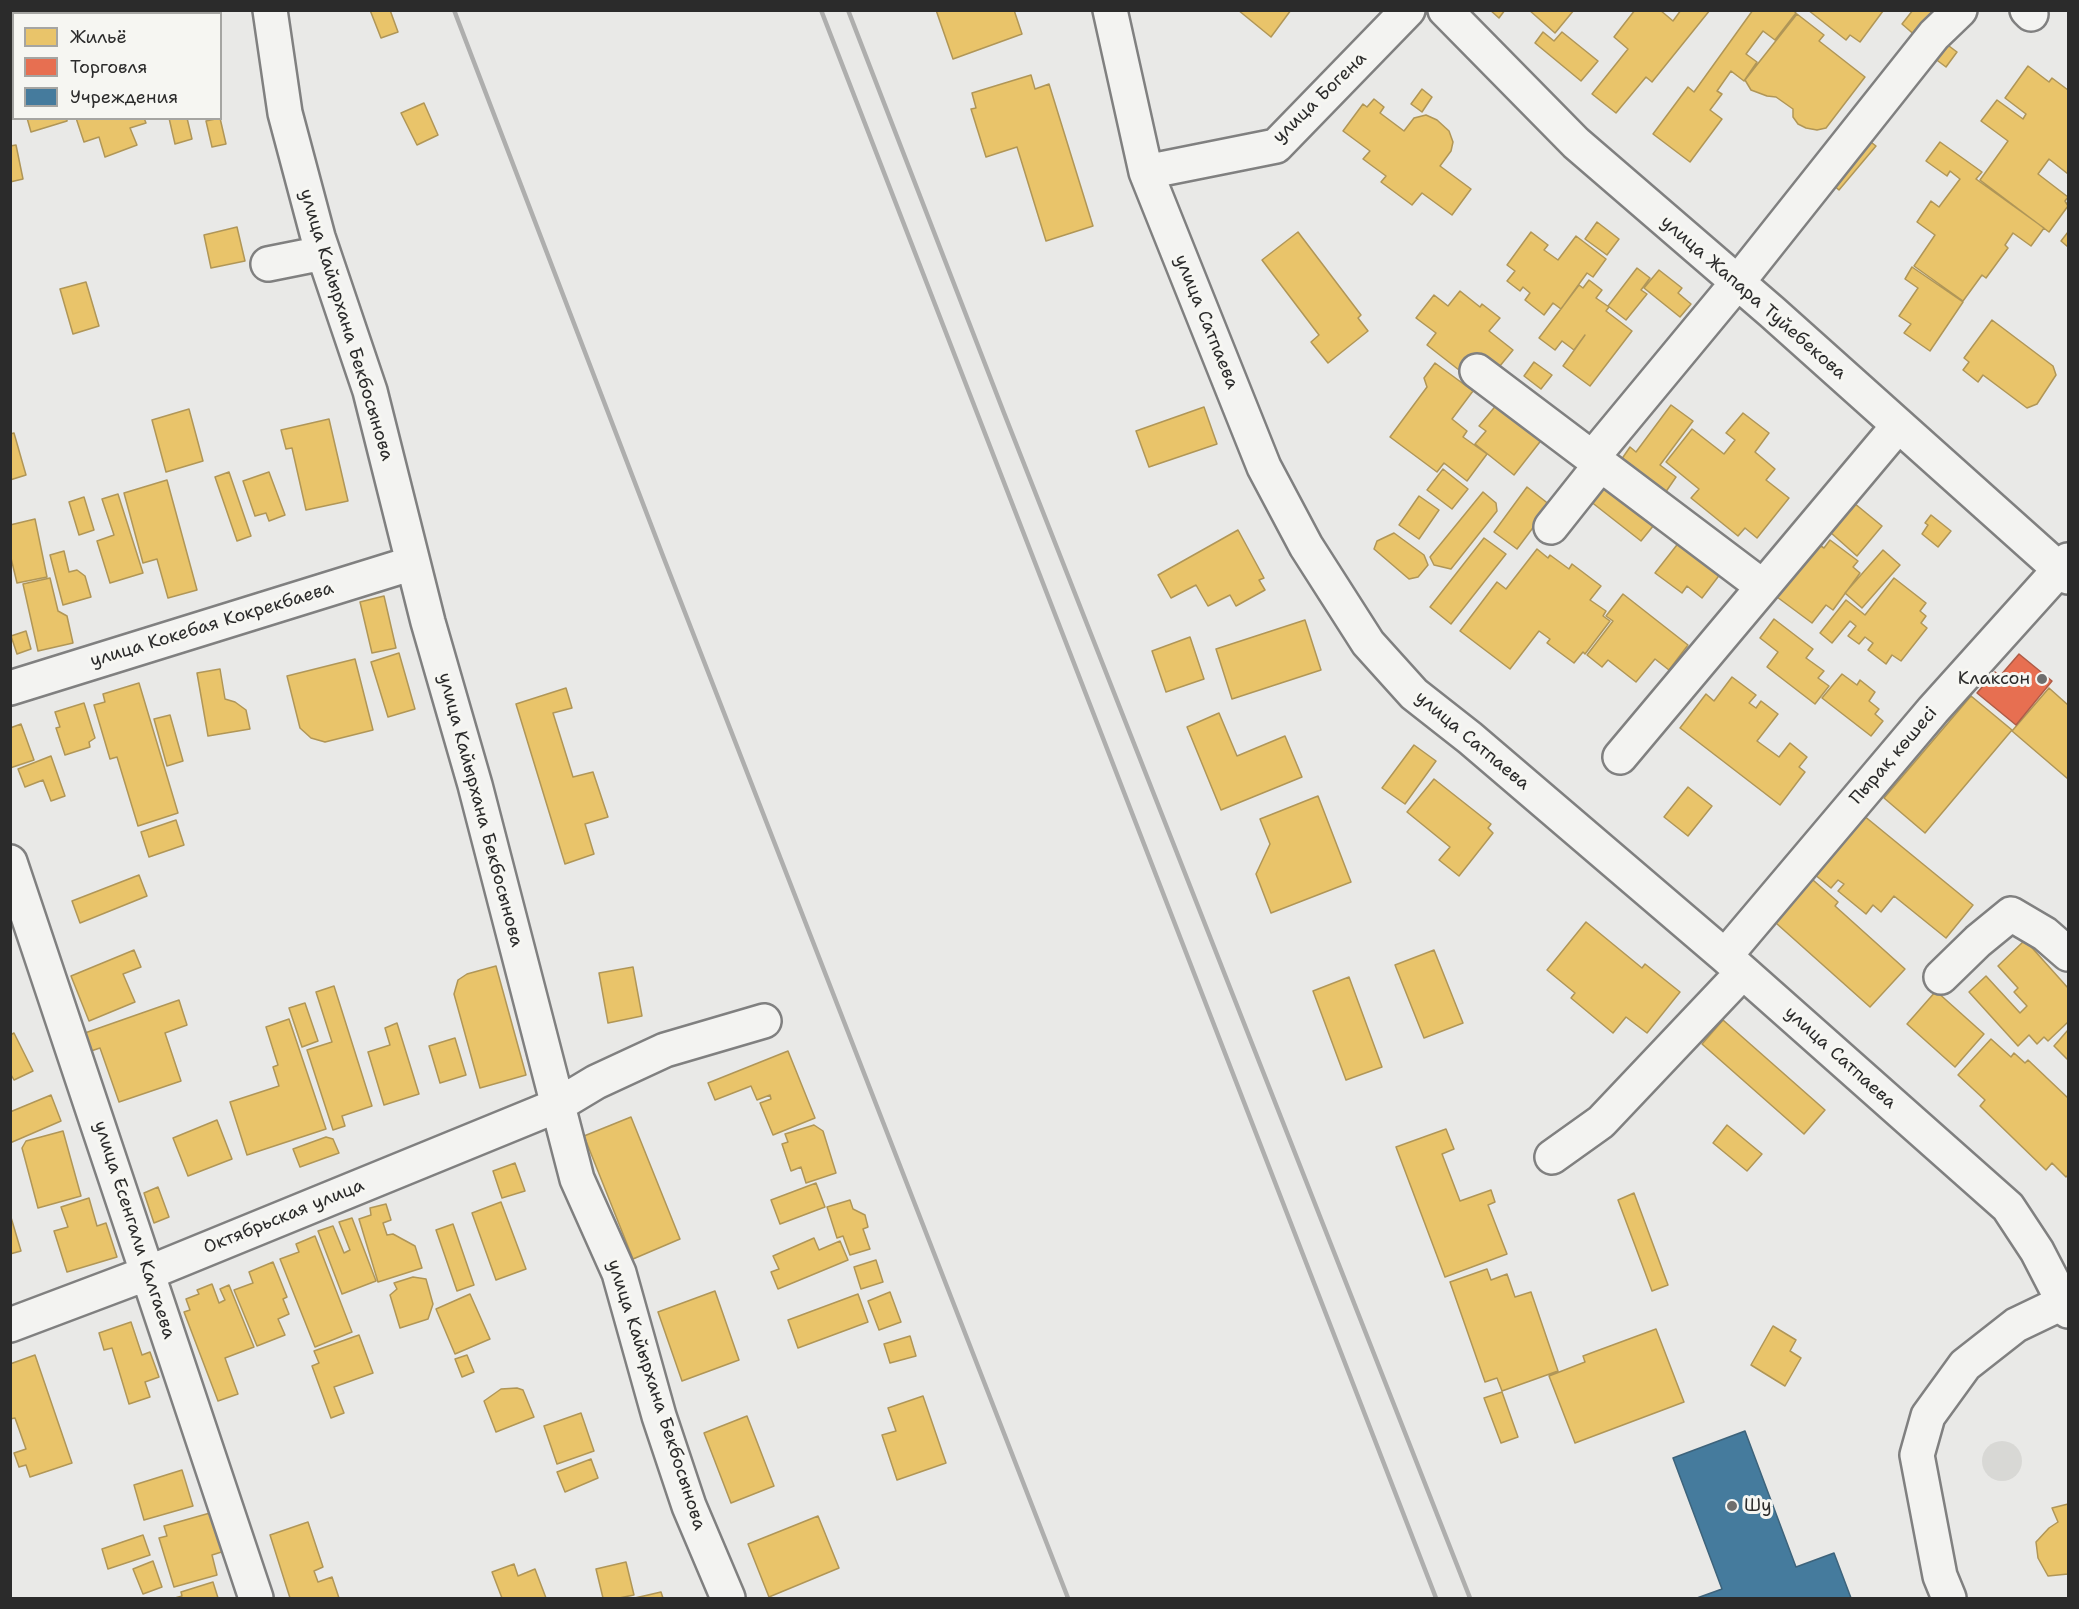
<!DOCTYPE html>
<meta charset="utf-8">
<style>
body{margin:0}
#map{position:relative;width:2079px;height:1609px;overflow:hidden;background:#e9e9e7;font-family:"Shantell Sans",sans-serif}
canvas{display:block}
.frame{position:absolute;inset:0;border:12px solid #2b2b2b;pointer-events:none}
.legend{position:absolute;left:12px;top:12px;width:210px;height:108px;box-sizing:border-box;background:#f6f6f2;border:2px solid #a5a5a2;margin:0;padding:8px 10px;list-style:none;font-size:18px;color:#2b2b2b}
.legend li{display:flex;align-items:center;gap:12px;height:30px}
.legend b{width:30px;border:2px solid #a5a5a2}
</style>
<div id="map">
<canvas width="2079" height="1609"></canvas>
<div class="frame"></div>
<ul class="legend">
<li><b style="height:16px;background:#e9c46a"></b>Жильё</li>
<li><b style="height:16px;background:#e76f51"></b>Торговля</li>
<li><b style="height:16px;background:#457b9d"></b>Учреждения</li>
</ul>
</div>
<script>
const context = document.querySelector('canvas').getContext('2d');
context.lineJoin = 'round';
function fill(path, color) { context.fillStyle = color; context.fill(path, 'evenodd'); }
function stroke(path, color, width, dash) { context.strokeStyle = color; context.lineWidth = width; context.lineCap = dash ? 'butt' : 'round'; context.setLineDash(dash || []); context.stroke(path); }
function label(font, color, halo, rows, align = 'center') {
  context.font = font + ' "Shantell Sans",sans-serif'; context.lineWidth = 6; context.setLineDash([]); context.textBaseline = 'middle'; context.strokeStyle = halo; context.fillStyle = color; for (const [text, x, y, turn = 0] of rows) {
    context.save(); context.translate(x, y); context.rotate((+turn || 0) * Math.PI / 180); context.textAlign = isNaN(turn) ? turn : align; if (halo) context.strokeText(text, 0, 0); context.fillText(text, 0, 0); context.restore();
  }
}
const green = new Path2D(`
 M1982 1461a20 20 0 1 1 40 0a20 20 0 1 1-40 0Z`);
const homes = new Path2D(`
 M10,10h14l-12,4 2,10 -4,1z
 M370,10h20l8,22 -17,6z
 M936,10h78l8,24 -69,25z
 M1238,10h53l-20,27z
 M1490,10h15l-6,8z
 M1529,10h45l-19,23z
 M1635,10h25l13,11 8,-11h29l-58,72 -6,-5 -30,36 -24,-19 36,-45 -14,-12z
 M1753,10h40l3,3 -21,27 -12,-9 -17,23 11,8 -13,19 -13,-10 -14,20 5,3 -12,16 12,9 -32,43 -37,-28 35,-47 6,5z
 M1808,10h75v1l-23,31 -10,-7 -4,5z
 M1913,10h26l-22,27 -15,-13z
 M1797,14l27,21 -5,6 46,36 -39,51 -9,2 -11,-2 -8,-4 -5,-7v-8l-17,-12 -9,-1 -16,-6 -6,-10z
 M1543,32l11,9 8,-9 36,29 -17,20 -46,-38z
 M1941,40l16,12 -11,15 -16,-12z
 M2028,66l21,16 3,-4 16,12v84l-19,-15 -11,15 30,23 -3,4 3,5 -19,26 -69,-52 28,-39 -27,-20 16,-21 26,19 3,-5 -21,-16z
 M1031,75l4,14 14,-5 44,142 -47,15 -29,-94 -31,10 -15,-48 5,-1 -4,-15z
 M1422,89l10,8 -10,15 -11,-8z
 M1374,99l10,8 -4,6 24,18 10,-13 12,-3 11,5 12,11 4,11 -2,9 -11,15 31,23 -19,26 -30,-22 -10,12 -31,-23 5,-6 -23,-17 7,-8 -27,-20 20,-27 4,3z
 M424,103l14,32 -21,10 -16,-32z
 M27,118h40v3l-36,11z
 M76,118h68l2,5 -16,5 7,17 -32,12 -6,-20 -15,5z
 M169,118h18l5,21 -17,5z
 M220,118l6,26 -14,3 -6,-26z
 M1863,136l13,10 -37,44 -12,-10z
 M1940,142l42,30 -6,7 68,49 -13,18 -18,-13 -8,12 3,3 -22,30 -4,-3 -19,26 -49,-35 21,-31 -18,-13 14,-21 8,6 21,-28 -10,-8 -3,5 -21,-15z
 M16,145l7,34 -13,3v-36z
 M1597,222l22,17 -12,16 -22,-16z
 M237,227l8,34 -34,7 -7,-33z
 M1298,232l63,83 -3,3 10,13 -40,32 -17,-21 8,-7 -57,-75z
 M1531,232l17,13 -4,5 14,10 18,-24 30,23 -13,18 -6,-4 -26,36 -8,-6 -9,12 -19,-15 5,-7 -7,-6 -3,4 -13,-10 8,-10 -8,-6z
 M2068,232v15l-7,-6z
 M1912,267l51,35 -33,49 -26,-18 7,-9 -12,-8 19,-28 -13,-9z
 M1637,268l13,10 -9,12 6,4 -21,26 -18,-14z
 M1659,270l23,18 -4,5 13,11 -11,13 -36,-29z
 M1589,280l13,10 -6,8 13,9 -3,4 26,20 -42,55 -27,-20 22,-31 -11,15 -12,-9 -7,9 -16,-12 40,-53 4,3z
 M86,282l13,44 -26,8 -13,-45z
 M1460,291l20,16 2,-3 18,14 -11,13 24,19 -18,22 -23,-18 -13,16 -32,-25 9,-12 -20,-15 18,-23 14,11z
 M1992,320l61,46 3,9 -19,29 -10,4 -44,-33 -5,7 -15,-12 6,-8 -5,-4z
 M1534,362l18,13 -11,14 -17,-13z
 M1435,363l38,28 -21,28 15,12 -4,6 24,17 -20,27 -23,-18 -7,9 -47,-35 37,-50 -3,-9z
 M1498,403l45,35 -29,37 -39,-31 11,-13 -7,-5z
 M1671,405l22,16 -33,44 16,12 -13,19 -44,-33 11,-16 6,5z
 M1204,407l13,37 -68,23 -13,-36z
 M189,409l14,52 -37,11 -14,-52z
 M1743,413l26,20 -14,19 20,17 -9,11 23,18 -32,40 -12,-10 -7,8 -47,-38 8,-9 -33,-27 26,-33 32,25 11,-14 -9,-7z
 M329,419l19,82 -42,9 -14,-62 -6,1 -5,-19z
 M14,433l12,42 -16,5v-46z
 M1443,469l25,20 -16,20 -25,-19z
 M229,472l22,64 -14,5 -22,-64z
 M269,472l16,43 -16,6 -3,-8 -11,3 -12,-35z
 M1606,479l52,41 -17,21 -51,-40z
 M167,480l30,110 -29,8 -11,-39 -14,4 -19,-70z
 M1527,487l23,18 -33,44 -23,-17z
 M1483,492l13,11 1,8 -46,58 -17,-4 -4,-8z
 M118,494l25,79 -33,10 -13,-42 17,-6 -12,-36z
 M1419,496l20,14 -20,29 -20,-14z
 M84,497l10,33 -15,5 -10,-33z
 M1854,503l28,23 -25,30 -27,-24z
 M1931,515l20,16 -13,16 -16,-13 6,-9 -3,-2z
 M35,519l12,58 -30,6 -7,-29v-29z
 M1238,530l26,48 -5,2 6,10 -29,16 -6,-11 -22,11 -12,-21 -25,13 -13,-23z
 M1394,533l30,22 4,10 -10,12 -9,2 -35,-30 3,-8z
 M1484,538l22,16 -55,70 -21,-17z
 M1830,540l28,21 -5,6 7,6 -27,37 -7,-5 -14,18 -35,-26 39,-54 8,5z
 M1680,541l41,32 -19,25 -15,-12 -5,7 -27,-20z
 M1537,549l11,9 2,-3 19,14 3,-5 29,22 -11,14 16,11 -3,5 7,5 -25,33 -2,-2 -9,11 -27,-20 3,-4 -11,-8 -29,38 -50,-38 37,-49 9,7z
 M1883,550l17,15 -38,43 -17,-15z
 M64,551l5,21 8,-2 8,6 6,21 -28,8 -13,-50z
 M50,578l8,33 9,5 6,27 -35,8 -15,-67z
 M1894,578l32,25 -6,8 6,5 -5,7 6,5 -26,33 -9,-6 -6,9 -18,-14 5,-7 -8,-6 -6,7 -11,-8 8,-10 -6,-5 -18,22 -12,-10 26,-33 19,15z
 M1623,594l65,51 -19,25 -14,-11 -19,23 -28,-22 -6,7 -15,-12 26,-34 -7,-5z
 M384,596l12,52 -24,5 -12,-51z
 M1774,619l39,30 -7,9 18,13 -6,7 11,8 -14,18 -48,-37 11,-15 -18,-14z
 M1305,620l16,50 -89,29 -16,-50z
 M26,631l5,18 -14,5 -6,-18z
 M1190,637l14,42 -38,13 -14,-41z
 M399,653l16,56 -27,8 -17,-55z
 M355,659l18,71 -48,12 -14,-4 -11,-10 -13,-52z
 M220,669l5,30 10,3 11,8 4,19 -42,7 -11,-63z
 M1842,674l15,11 3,-5 15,12 -6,9 10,8 -4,5 8,7 -12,15 -49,-38z
 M1732,677l24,18 -7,8 7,5 5,-7 17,13 -21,27 22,16 11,-14 17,14 -8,10 6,5 -25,33 -100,-77 26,-34 8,7z
 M139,683l39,130 -40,13 -21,-69 -7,2 -16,-54 11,-3 -2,-8z
 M566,688l6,20 -19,5 20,64 20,-5 15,45 -23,7 9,30 -29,10 -49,-160z
 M2049,688l19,17v74l-56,-48z
 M1971,696l41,34 -87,103 -41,-35z
 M84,703l11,35 -6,4 1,5 -25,8 -9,-27 4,-1 -5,-15z
 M1219,713l18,43 48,-20 17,41 -81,33 -34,-83z
 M170,715l13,46 -16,5 -13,-47z
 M21,724l13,36 -24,8v-40z
 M1414,745l22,16 -31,43 -23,-16z
 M51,756l14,40 -14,5 -8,-21 -18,7 -7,-18z
 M1434,779l57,45 -3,4 5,5 -34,43 -20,-16 11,-13 -43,-35z
 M1688,787l24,19 -24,30 -24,-19z
 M1318,796l33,86 -80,31 -15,-39 14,-30 -10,-25z
 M1863,815l110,90 -27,33 -52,-42 -13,16 -8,-7 -7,9 -28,-23 6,-7 -6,-4 -7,8 -17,-14z
 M176,820l8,25 -35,12 -8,-25z
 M1805,873l33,29 -3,4 70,63 -35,38 -103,-92z
 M139,875l8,21 -67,27 -8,-22z
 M1586,922l56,46 3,-4 35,28 -33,41 -21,-16 -13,16 -42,-35 4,-5 -28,-23z
 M2025,940l43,48v34l-20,19 -4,-4 -7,7 -8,-9 -11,11 -49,-54 17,-16 34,37 7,-7 -13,-14 4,-4 -20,-22z
 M134,950l7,17 -18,7 12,28 -46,19 -18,-45z
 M1434,950l29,73 -39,15 -29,-73z
 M496,966l30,109 -46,13 -26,-94 4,-14 9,-6z
 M633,967l9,49 -34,7 -9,-50z
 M1349,977l33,90 -36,13 -33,-89z
 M334,986l38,120 -30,10 3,10 -12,4 -26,-80 25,-8 -16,-50z
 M1936,991l48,43 -29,33 -48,-43z
 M179,1000l8,25 -22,8 16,48 -62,21 -19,-54 -12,4 -6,-18z
 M305,1003l13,38 -16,6 -13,-39z
 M289,1019l37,110 -79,26 -17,-53 49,-16 -6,-19 5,-2 -12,-38z
 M1723,1020l102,90 -21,24 -102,-90z
 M397,1023l22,71 -35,11 -16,-53 22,-7 -5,-17z
 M2068,1030v30l-14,-14z
 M14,1033l19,38 -19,9 -4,-7v-38z
 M455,1038l11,37 -26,8 -11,-37z
 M1991,1039l20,18 3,-4 11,10 3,-3 40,38v77l-2,2 -14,-14 -6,7 -66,-64 5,-6 -27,-25z
 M788,1051l27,67 -42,17 -13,-32 11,-4 -1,-4 -13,5 -6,-14 -36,14 -7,-17z
 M51,1095l10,26 -51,22v-31z
 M631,1117l49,122 -47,20 -49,-123z
 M217,1120l15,39 -44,17 -15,-38z
 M814,1125l9,6 13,42 -30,10 -5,-16 -10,4 -9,-27 6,-2 -3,-8z
 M1727,1125l35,29 -15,17 -34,-28z
 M1446,1129l8,20 -12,5 18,47 31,-11 4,12 -7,3 19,49 -62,23 -49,-130z
 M63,1131l18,65 -43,12 -16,-60 4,-7z
 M326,1137l7,2 6,14 -39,14 -7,-18z
 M515,1163l10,28 -23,7 -9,-27z
 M816,1183l9,24 -45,17 -9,-24z
 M158,1187l11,30 -15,6 -10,-30z
 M1634,1193l34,92 -16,6 -34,-91z
 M89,1198l8,28 9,-3 11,34 -50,15 -13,-41 14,-4 -7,-20z
 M850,1200l3,9 12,6 3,12 -5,2 7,20 -20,6 -7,-19 -6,2 -10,-31z
 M501,1202l25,67 -30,11 -24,-67z
 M386,1204l5,16 -8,3 4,12 6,-1 22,12 7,22 -44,14 -19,-63 12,-4 -1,-7z
 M10,1214l11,37 -11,3z
 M352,1218l24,63 -34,13 -24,-63 15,-5 11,27 6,-3 -11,-28z
 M453,1224l21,61 -17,6 -21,-61z
 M315,1236l37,96 -37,15 -35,-88 19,-7 -3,-8z
 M814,1238l5,12 21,-9 8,19 -70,29 -7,-17 8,-3 -6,-13z
 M876,1260l7,22 -22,7 -7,-22z
 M273,1262l14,35 -4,2 6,15 -11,5 7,16 -28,11 -23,-56 19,-7 -4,-11z
 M1487,1269l4,11 16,-6 8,23 16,-5 27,79 -56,20 -5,-13 -12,4 -35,-100z
 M413,1277l13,2 7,25 -5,15 -28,9 -10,-33 7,-6 -3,-6z
 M212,1284l7,19 6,-3 -5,-11 9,-4 25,62 -29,11 13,36 -20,7 -34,-89 6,-2 -4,-11 13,-5 -2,-4z
 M715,1291l24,69 -57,21 -24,-69z
 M890,1292l11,30 -22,8 -11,-29z
 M470,1294l20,45 -35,15 -19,-45z
 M858,1294l10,28 -70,26 -10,-28z
 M131,1322l11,33 8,-3 9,25 -14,5 5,15 -21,7 -17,-56 -8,2 -5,-17z
 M1773,1326l23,14 -6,11 11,7 -16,28 -34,-21z
 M1656,1329l28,73 -109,41 -26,-67 36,-14 -2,-6z
 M359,1335l14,38 -39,14 10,26 -13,5 -19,-52 7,-3 -5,-12z
 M910,1336l6,20 -26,7 -6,-19z
 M35,1355l37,108 -42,14 -4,-12 -7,2 -5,-14 12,-4 -11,-31 -5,1v-55z
 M467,1355l7,17 -12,5 -7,-18z
 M517,1388l6,2 11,27 -38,15 -12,-31 17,-12z
 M1502,1392l16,45 -17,6 -17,-45z
 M923,1396l23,67 -49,17 -15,-45 14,-4 -8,-23z
 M581,1413l13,38 -37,13 -13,-38z
 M747,1416l27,70 -43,17 -27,-70z
 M591,1459l7,19 -33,14 -8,-20z
 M182,1470l11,36 -49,14 -10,-35z
 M2068,1504v70l-20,2 -10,-18 -2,-16 13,-14 9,-6 -6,-14z
 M217,1511l11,39 -16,5 5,20 -43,12 -15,-49 8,-2 -3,-10z
 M818,1516l21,52 -70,29 -21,-53z
 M308,1522l15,45 -9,4 4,11 14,-5 7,21h-49l-20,-63z
 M143,1535l7,20 -42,14 -6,-20z
 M153,1561l9,26 -19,7 -10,-25z
 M626,1562l8,33 -15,3h-16l-7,-29z
 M514,1564l4,12 17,-7 11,29h-44l-10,-26z
 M213,1582l5,16h-43l7,-2 -1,-4z
 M661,1592l2,6h-28z`);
const shops = new Path2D(`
 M2019,654l33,27 -36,44 -39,-32 18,-21 5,4z`);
const public = new Path2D(`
 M1745,1431l51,136 38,-14 17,45h-154l25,-9 -49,-131z`);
const minor = new Path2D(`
 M270,10l15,103 33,124 52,154 58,231 47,163 102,394 42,94 40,143 30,90 39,92
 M1110,10l36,162 118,295 42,79 62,97 46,51 56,44 255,218 283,251 29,44 31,60
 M1445,10l131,133 196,169 296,265
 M2027,10l4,4
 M139,14l11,-4
 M10,55l4,-1
 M1146,172l130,-26 132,-136
 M268,264l55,-11
 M1477,371l285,215
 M1592,458l145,-175 197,-248 26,-25
 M1551,527l50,-63
 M10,688l403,-125
 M1620,757l278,-331
 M10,862l246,736
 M1725,956l208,-246 135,-150
 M1941,977l37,-36 33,-27 34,20 23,20
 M1552,1157l49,-35 142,-150
 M10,1325l138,-52 408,-167 40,-24 69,-32 99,-29
 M1949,1598l-9,-22 -23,-121 11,-39 37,-51 51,-40 48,-23 4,-7`);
const rail = new Path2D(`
 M454,10l209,546 405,1042
 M821,10l615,1588
 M848,10l156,403 466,1185`);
const markers = [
 [2042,679,6,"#6e6e6d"],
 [1732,1506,6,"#6e6e6d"]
];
const streetNames = [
 ["улица Богена",1320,98,-44],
 ["улица Жапара Туйебекова",1753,298,41],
 ["улица Сатпаева",1206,322,68],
 ["улица Кайырхана Бекбосынова",346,325,73],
 ["улица Кокебая Кокрекбаева",212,625,-17],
 ["улица Сатпаева",1472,741,40],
 ["Пырақ көшесі",1894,756,-49],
 ["улица Кайырхана Бекбосынова",480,810,75],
 ["улица Сатпаева",1840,1058,42],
 ["Октябрьская улица",284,1217,-22],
 ["улица Есенгали Калгаева",134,1230,72],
 ["улица Кайырхана Бекбосынова",656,1395,72]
];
const poiNames = [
 ["Клаксон",2030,679],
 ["Шу",1744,1506,"left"]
];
fill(green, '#d8d8d5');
fill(homes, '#e9c46a');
stroke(homes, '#b09657', 1.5);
fill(shops, '#e76f51');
stroke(shops, '#af5b46', 1.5);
fill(public, '#457b9d');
stroke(public, '#3d637b', 1.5);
stroke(minor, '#808080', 38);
stroke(minor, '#f3f3f1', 33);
stroke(rail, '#aeaead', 4.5);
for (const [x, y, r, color] of markers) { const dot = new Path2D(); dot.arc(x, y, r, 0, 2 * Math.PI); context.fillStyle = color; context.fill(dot); stroke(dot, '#f6f6f2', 2); }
label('18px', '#2b2b2b', '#f6f6f2', streetNames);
label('18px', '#2b2b2b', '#f6f6f2', poiNames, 'right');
</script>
